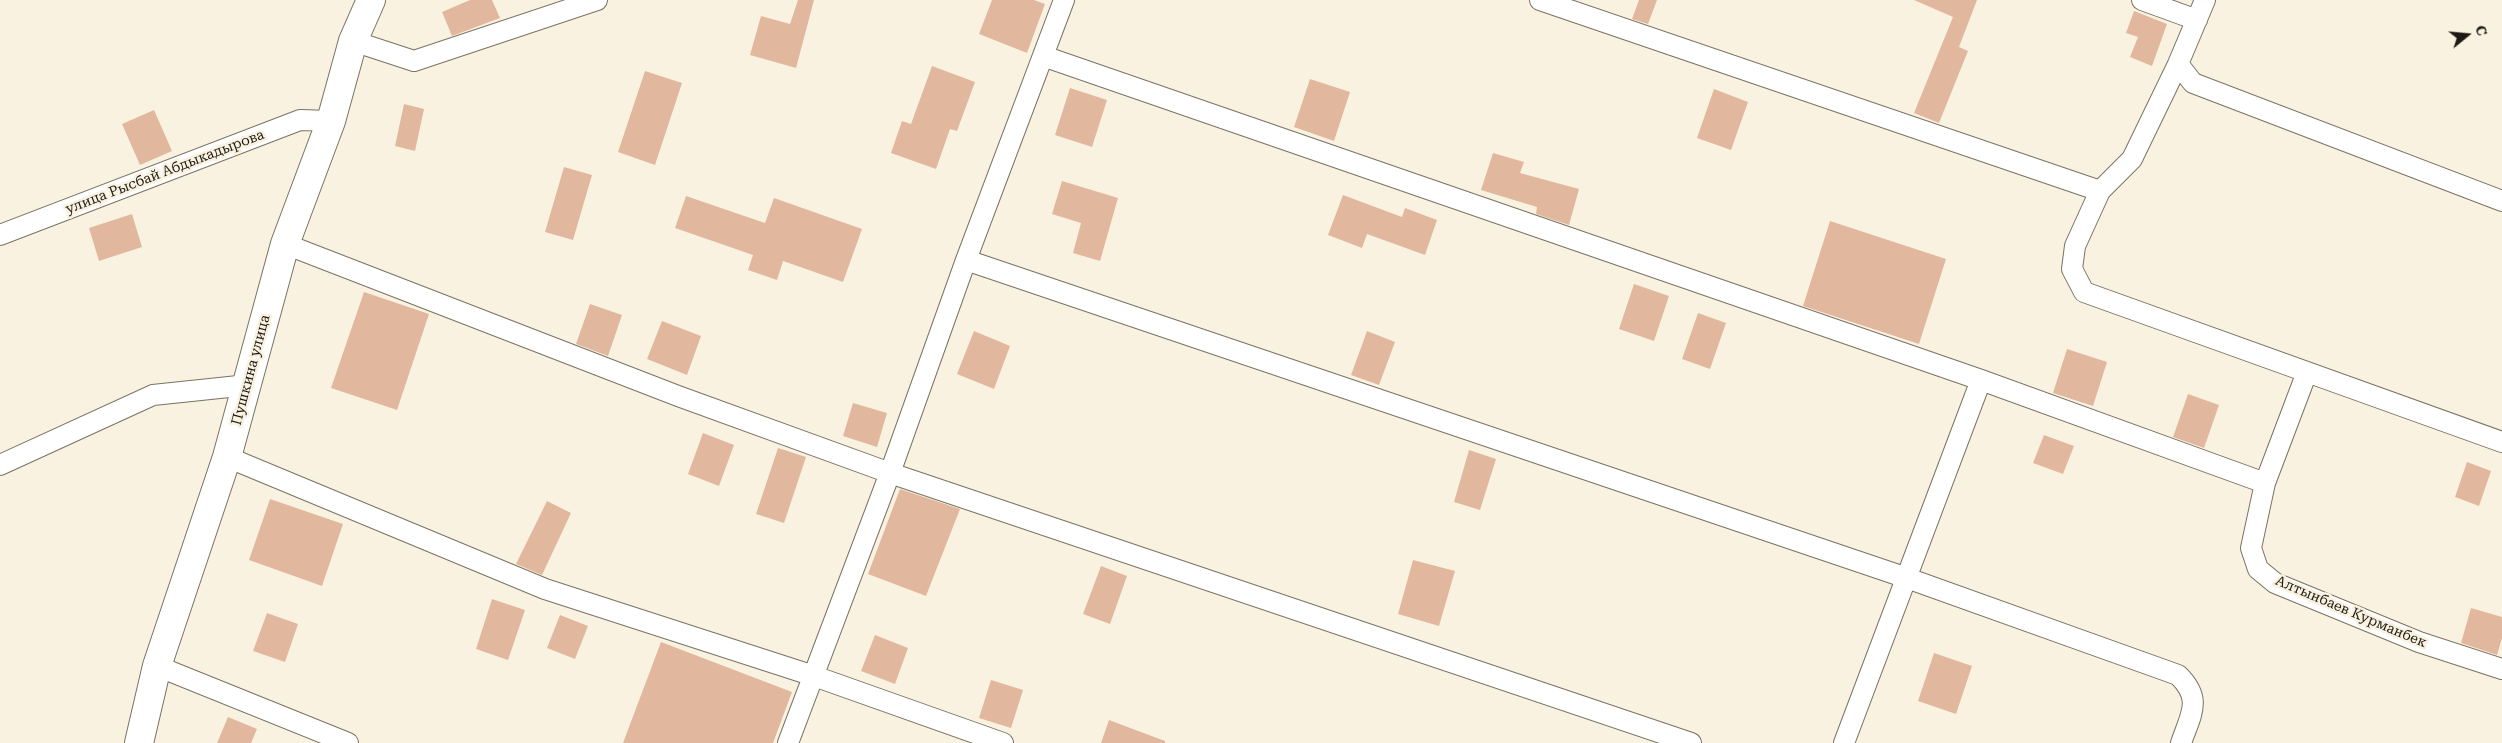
<!DOCTYPE html>
<meta charset="utf-8">
<style>
body{margin:0}
#map{position:relative;width:2502px;height:743px;overflow:hidden;background:#faf2e0;font-family:"Roboto Serif",serif}
canvas{display:block}
.north{position:absolute;left:2442px;top:10px;width:50px;height:50px;-webkit-text-stroke:4px #faf2e0;paint-order:stroke;rotate:73deg;font-size:14px;font-weight:700;line-height:20px;text-align:center;color:#1d1a14}
.north::after{content:'';display:block;margin:auto;width:18px;height:22px;background:#1d1a14;clip-path:polygon(50% 0,100% 100%,50% 72%,0 100%)}
</style>
<div id="map">
<canvas width="2502" height="743"></canvas>
<div class="north">С</div>
</div>
<script>
const context = document.querySelector('canvas').getContext('2d');
context.lineJoin = 'round';
function fill(path, color) { context.fillStyle = color; context.fill(path, 'evenodd'); }
function stroke(path, color, width, dash) { context.strokeStyle = color; context.lineWidth = width; context.lineCap = dash ? 'butt' : 'round'; context.setLineDash(dash || []); context.stroke(path); }
function label(font, color, halo, rows, align = 'center') {
  context.font = font + ' "Roboto Serif",serif'; context.lineWidth = 5; context.setLineDash([]); context.textBaseline = 'middle'; context.strokeStyle = halo; context.fillStyle = color; for (const [text, x, y, turn = 0] of rows) {
    context.save(); context.translate(x, y); context.rotate((+turn || 0) * Math.PI / 180); context.textAlign = isNaN(turn) ? turn : align; if (halo) context.strokeText(text, 0, 0); context.fillText(text, 0, 0); context.restore();
  }
}
const building = new Path2D(`
 M470,0h22l8,18 -48,18 -10,-24z
 M798,0h16l-18,68 -46,-13 11,-39 29,8z
 M992,0h42l11,4 -18,49 -48,-19z
 M1639,0h18l-9,24 -16,-5z
 M1914,0h63l-18,47 9,4 -29,72 -25,-10 39,-96z
 M2134,11l33,13 -15,42 -22,-9 8,-20 -12,-4z
 M932,66l43,16 -18,49 -7,-2 -14,40 -45,-16 11,-32 9,3z
 M645,71l37,12 -27,82 -37,-13z
 M1310,79l40,13 -16,49 -40,-14z
 M1070,88l37,12 -15,47 -37,-12z
 M1714,89l34,13 -17,48 -34,-12z
 M404,104l20,5 -9,42 -20,-5z
 M154,110l18,41 -32,14 -18,-41z
 M1493,153l31,9 -4,11 59,16 -10,36 -33,-11 1,-7 -56,-17z
 M564,167l28,8 -19,65 -28,-8z
 M1062,181l56,17 -18,63 -27,-8 8,-30 -29,-9z
 M1343,195l59,22 3,-9 32,12 -12,35 -58,-21 -5,14 -34,-13z
 M686,196l79,27 9,-25 88,31 -19,53 -60,-21 -6,19 -29,-10 5,-15 -78,-27z
 M132,214l10,33 -43,14 -10,-33z
 M1830,221l116,38 -27,85 -116,-38z
 M1634,284l35,12 -15,45 -35,-12z
 M364,292l65,22 -32,96 -66,-22z
 M590,304l32,11 -14,41 -32,-12z
 M1698,313l28,10 -16,46 -28,-10z
 M662,321l39,15 -14,39 -40,-16z
 M974,331l36,15 -16,43 -37,-15z
 M1367,331l28,11 -16,43 -28,-10z
 M2067,349l40,13 -14,44 -40,-13z
 M2188,394l31,11 -15,43 -31,-11z
 M853,403l34,10 -10,34 -34,-11z
 M703,433l31,12 -15,41 -31,-12z
 M2044,435l30,11 -11,28 -30,-11z
 M778,448l28,9 -22,66 -28,-9z
 M1469,450l27,9 -16,51 -26,-8z
 M2467,462l24,9 -12,35 -24,-9z
 M900,489l60,20 -34,87 -58,-22z
 M270,499l73,25 -21,62 -73,-26z
 M547,501l24,12 -29,62 -26,-11z
 M1413,560l42,11 -16,55 -41,-12z
 M1101,566l26,10 -17,48 -27,-10z
 M492,599l33,11 -17,50 -32,-11z
 M2471,608l31,9v21l-5,17 -36,-12z
 M267,613l31,11 -13,38 -32,-11z
 M560,615l28,11 -13,33 -28,-11z
 M875,635l33,13 -13,36 -34,-13z
 M661,642l131,50 -19,51h-150z
 M1934,653l38,13 -16,48 -38,-13z
 M991,680l32,10 -12,38 -32,-10z
 M228,717l29,12 -6,14h-34z
 M1109,720l56,21v2h-64z`);
const minor = new Path2D(`
 M1540,0l560,191
 M2142,0l55,20
 M2205,0l-27,64 15,19 309,118
 M353,41l61,20 183,-61
 M1043,56l938,324 284,103
 M2178,64l-46,95 -32,32 -25,55 -3,23 12,23 418,150
 M0,235l300,-115 31,1
 M285,244l393,152 212,77 801,270
 M966,260l941,318 271,97c25,24 13,39 3,68
 M2307,372l-42,111 -14,65 7,21 17,14 144,59 83,27
 M227,457l318,132 269,87 189,67
 M0,465l153,-70 95,-10
 M157,666l191,77
 M788,743l102,-270 76,-213 98,-260
 M1844,743l137,-363`);
const trunk = new Path2D(`
 M139,743l18,-77 70,-209 58,-213 46,-123 22,-80 18,-41`);
const streetNames = [
 ["улица Рысбай Абдыкадырова",165,172,-21],
 ["Пушкина улица",251,370,-75],
 ["Алтынбаев Курманбек",2351,612,23]
];
fill(building, '#e1b89e');
stroke(minor, '#797363', 22);
stroke(trunk, '#797363', 30);
stroke(minor, '#fff', 20);
stroke(trunk, '#fff', 28);
label('14px', '#1d1a14', '#faf2e0', streetNames);
</script>
